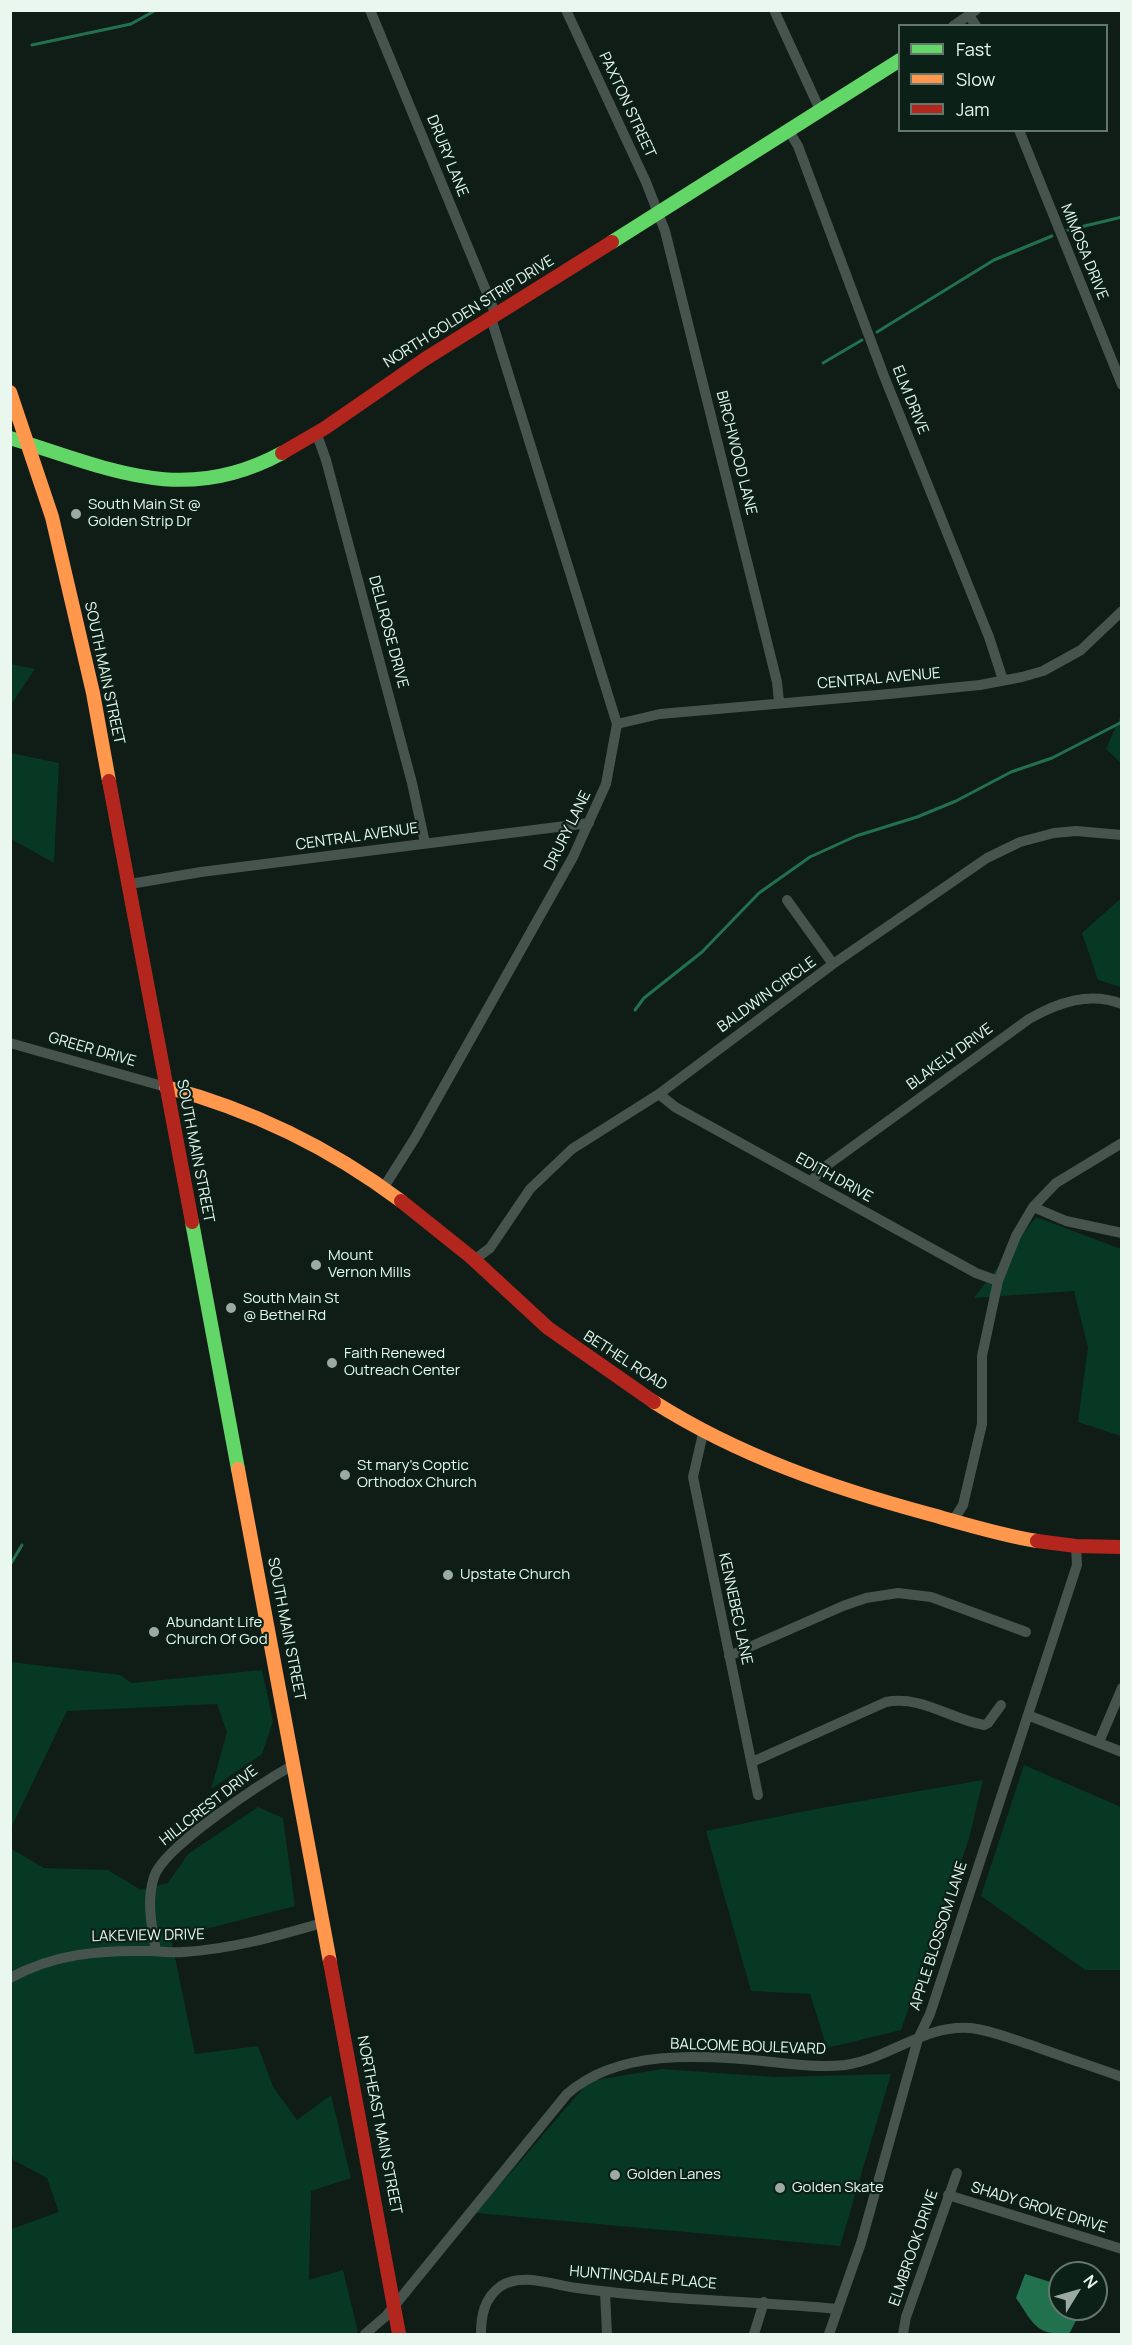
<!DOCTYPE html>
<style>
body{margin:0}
#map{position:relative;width:1132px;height:2345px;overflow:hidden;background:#101c16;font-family:Manrope,sans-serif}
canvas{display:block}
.frame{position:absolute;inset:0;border:12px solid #e9f7ef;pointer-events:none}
.legend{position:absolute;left:898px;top:24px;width:210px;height:108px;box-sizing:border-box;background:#0b2117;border:2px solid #64776d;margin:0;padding:8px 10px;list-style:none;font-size:18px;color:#e9f7ef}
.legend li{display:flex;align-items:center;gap:12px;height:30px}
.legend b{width:30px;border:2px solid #64776d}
.north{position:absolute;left:1048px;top:2261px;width:60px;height:60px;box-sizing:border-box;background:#0b2117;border:2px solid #64776d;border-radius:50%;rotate:53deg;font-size:16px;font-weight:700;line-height:24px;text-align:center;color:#e9f7ef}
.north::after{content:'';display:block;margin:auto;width:21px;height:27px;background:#9daaa3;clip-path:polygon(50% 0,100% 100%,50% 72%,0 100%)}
</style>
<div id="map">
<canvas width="1132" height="2345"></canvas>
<div class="frame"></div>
<ul class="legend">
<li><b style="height:8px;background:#63d668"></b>Fast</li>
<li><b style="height:8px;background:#ff974d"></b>Slow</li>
<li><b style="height:8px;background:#b3261e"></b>Jam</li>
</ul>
<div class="north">N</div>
</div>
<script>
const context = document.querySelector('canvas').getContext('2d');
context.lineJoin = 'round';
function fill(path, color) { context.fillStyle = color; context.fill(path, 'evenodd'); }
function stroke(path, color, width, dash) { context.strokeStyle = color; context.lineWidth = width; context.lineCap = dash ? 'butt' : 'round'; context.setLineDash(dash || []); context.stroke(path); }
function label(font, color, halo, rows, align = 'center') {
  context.font = font + ' Manrope,sans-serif'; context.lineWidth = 4.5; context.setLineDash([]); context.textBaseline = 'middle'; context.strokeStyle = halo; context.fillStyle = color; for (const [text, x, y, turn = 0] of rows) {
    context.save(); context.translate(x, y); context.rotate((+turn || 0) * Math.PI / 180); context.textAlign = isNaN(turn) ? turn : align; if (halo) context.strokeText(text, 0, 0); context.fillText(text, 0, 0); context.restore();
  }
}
const green = new Path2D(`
 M11,664l24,5 -24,36 -1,-41z
 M1121,715l1,48h-1l-15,-14z
 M11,753l48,10 -5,100 -43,-24z
 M1119,900l3,1 -1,86 -23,-7 -16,-47z
 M1036,1217l85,32v187l-43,-14 10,-75 -14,-56 -100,7z
 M11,1662l109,13 12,8 130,-13 11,51 -11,33 -51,35 16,-57 -10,-28 -150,7 -56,117z
 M1024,1765l97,42v163h-36l-104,-74z
 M983,1780l-14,59 -68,191 -74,18 -17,-54 -59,-3 -45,-160 115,-23z
 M258,1807l25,11 12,88 -124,32 24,116 63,-8 15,41 24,33 34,-25 20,83 -40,13 -2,89 34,-10 15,62 -4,2h-343v-105l48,-17 -12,-34 -34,-18 -2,-9 -1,-303 34,20 64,2 33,20 27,-7 20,-29z
 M662,2069l113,8 116,-3 -51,172 -364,-33 113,-132z`);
const water = new Path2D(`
 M1025,2274l35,11v24h19l-2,10 -8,15c-34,1 -35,-10 -53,-36z`);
const stream = new Path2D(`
 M32,45l99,-21 25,-14
 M1068,230l54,-13
 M877,332l117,-72 58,-24
 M823,363l39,-23
 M635,1010l9,-12 58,-46 57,-59 51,-36 46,-21 61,-19 39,-16 55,-29 41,-14 70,-36
 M10,1565l12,-20`);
const street = new Path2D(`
 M370,10l126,305
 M566,10l80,172 19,49 112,451 2,20
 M774,10l46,100
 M969,15l7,11
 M953,26l23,-16
 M1019,130l103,255
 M789,131l9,15 86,230 105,261 14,43
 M316,432l10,28 86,323 13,60
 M617,724l43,-10 229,-20 91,-9 42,-8 21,-6 38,-21 41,-39
 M130,884l71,-12 388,-49
 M787,900l46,64
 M10,1043l156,44
 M659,1094l16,13 301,166 22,8
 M812,1180l14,-14 203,-147c28,-16 60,-28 93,-15
 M384,1187l31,-49 158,-281 33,-73 11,-60 -126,-406
 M1033,1207l33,14 56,12
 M474,1260l16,-12 40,-59 42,-40 87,-55 174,-130 154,-106 33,-16 34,-9 22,-2 46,4
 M704,1429l-11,48 65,318
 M953,1521l10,-16 19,-81v-68l16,-75 18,-45 17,-29 23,-24 66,-40
 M729,1656l114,-50 23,-8 32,-5 33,4 95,35
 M1030,1716l92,36
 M1099,1742l23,-54
 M752,1762l134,-60c35,-7 64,17 98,23l4,-2 13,-18
 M156,1951c-4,-24 -10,-50 -2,-74 9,-30 109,-95 139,-112
 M10,1978c44,-24 89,-28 138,-27 12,0 24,2 36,1 48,-3 93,-16 138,-29
 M948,2195l174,54
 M605,2292l2,42
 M365,2334l21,-18 181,-222c51,-45 132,-39 196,-33 27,3 55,7 82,4 43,-6 81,-41 125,-37 21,2 41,11 61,17 30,11 60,21 91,32
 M481,2334c0,-18 3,-36 20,-48 21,-14 53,-1 76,2 86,12 174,13 261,21
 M754,2334l10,-32
 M829,2334l32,-91 57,-204 12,-25 147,-449 -1,-18
 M903,2334l3,-17 51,-144`);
const fast = new Path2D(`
 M612,242l288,-182
 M10,438c98,30 173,69 272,15
 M192,1222l46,247`);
const slow = new Path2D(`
 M10,392l42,125 41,176 16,88
 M166,1087c87,23 163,60 235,114
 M654,1402c85,54 179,86 275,112 36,10 71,21 108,27
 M238,1469l92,493`);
const jam = new Path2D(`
 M282,453l43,-25 100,-69 187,-117
 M109,781l83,441
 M401,1201l70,56 77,71 106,74
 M1037,1541l39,5 46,1
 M330,1962l69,372`);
const markers = [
 [76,514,6,"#9daaa3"],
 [316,1265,6,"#9daaa3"],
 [231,1308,6,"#9daaa3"],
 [332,1363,6,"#9daaa3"],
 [345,1475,6,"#9daaa3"],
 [448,1575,6,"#9daaa3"],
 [154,1632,6,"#9daaa3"],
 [615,2175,6,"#9daaa3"],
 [780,2188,6,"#9daaa3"]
];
const streetNames = [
 ["PAXTON STREET",627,105,65],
 ["DRURY LANE",447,156,68],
 ["MIMOSA DRIVE",1084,252,68],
 ["NORTH GOLDEN STRIP DRIVE",469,312,-32],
 ["ELM DRIVE",910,400,68],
 ["BIRCHWOOD LANE",736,453,76],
 ["DELLROSE DRIVE",388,632,75],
 ["SOUTH MAIN STREET",104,673,78],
 ["CENTRAL AVENUE",879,679,-5],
 ["DRURY LANE",568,831,-64],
 ["CENTRAL AVENUE",357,837,-8],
 ["BALDWIN CIRCLE",767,995,-36],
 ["GREER DRIVE",92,1050,16],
 ["BLAKELY DRIVE",950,1057,-36],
 ["SOUTH MAIN STREET",195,1151,79],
 ["EDITH DRIVE",834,1178,29],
 ["BETHEL ROAD",625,1361,33],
 ["KENNEBEC LANE",735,1609,78],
 ["SOUTH MAIN STREET",286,1629,79],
 ["HILLCREST DRIVE",209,1806,-38],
 ["LAKEVIEW DRIVE",148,1936,-1],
 ["APPLE BLOSSOM LANE",939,1936,-72],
 ["BALCOME BOULEVARD",748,2047,2],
 ["NORTHEAST MAIN STREET",379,2125,79],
 ["SHADY GROVE DRIVE",1039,2208,17],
 ["ELMBROOK DRIVE",914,2248,-71],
 ["HUNTINGDALE PLACE",643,2278,5]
];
const poiNames = [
 ["South Main St @",88,505],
 ["Golden Strip Dr",88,522],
 ["Mount",328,1256],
 ["Vernon Mills",328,1273],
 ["South Main St",243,1299],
 ["@ Bethel Rd",243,1316],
 ["Faith Renewed",344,1354],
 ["Outreach Center",344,1371],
 ["St mary's Coptic",357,1466],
 ["Orthodox Church",357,1483],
 ["Upstate Church",460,1575],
 ["Abundant Life",166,1623],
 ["Church Of God",166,1640],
 ["Golden Lanes",627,2175],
 ["Golden Skate",792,2188]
];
fill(green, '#063824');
fill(water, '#21714e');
stroke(stream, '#21714e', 3);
stroke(street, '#46544d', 10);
stroke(fast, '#63d668', 14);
stroke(slow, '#ff974d', 14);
stroke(jam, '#b3261e', 14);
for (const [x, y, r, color] of markers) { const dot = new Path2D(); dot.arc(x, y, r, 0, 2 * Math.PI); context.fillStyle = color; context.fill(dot); stroke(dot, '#0b2117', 2); }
label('15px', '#e9f7ef', '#0b2117', streetNames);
label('15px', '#e9f7ef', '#0b2117', poiNames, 'left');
</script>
